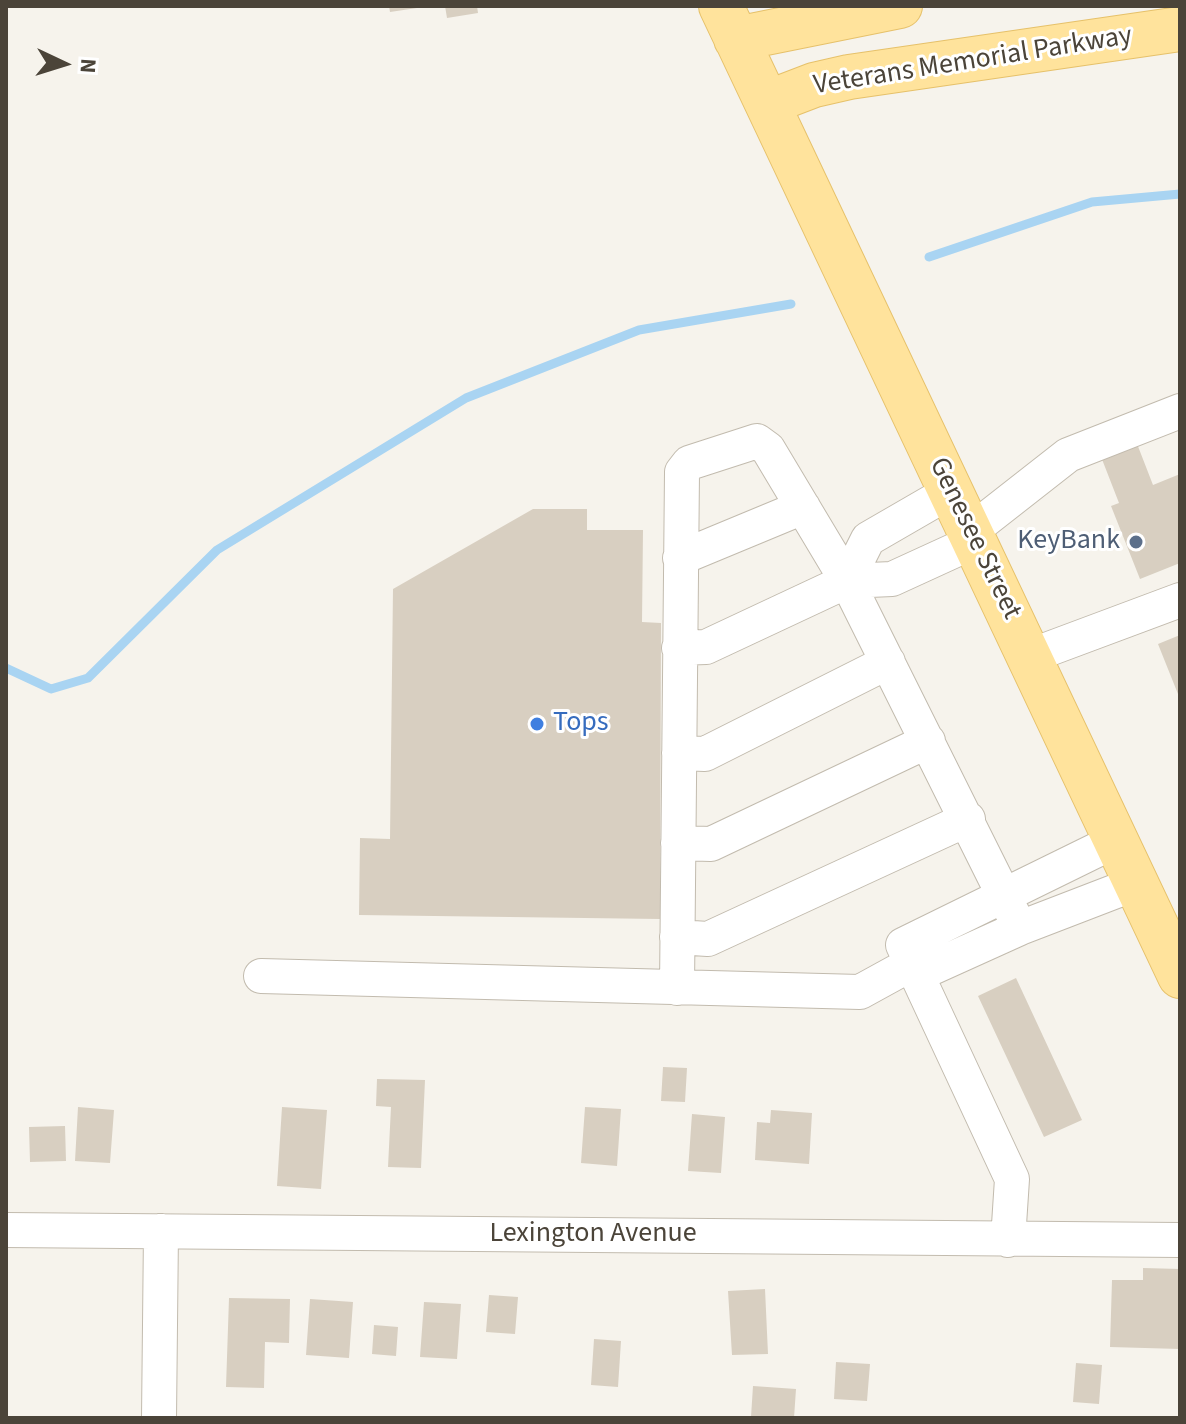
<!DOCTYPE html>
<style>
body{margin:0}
#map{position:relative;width:1186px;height:1424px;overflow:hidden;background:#f6f3ec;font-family:"Source Sans 3",sans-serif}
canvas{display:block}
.frame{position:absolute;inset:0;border:8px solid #4b4439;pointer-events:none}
.north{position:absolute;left:24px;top:24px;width:80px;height:80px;-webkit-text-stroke:6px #fff;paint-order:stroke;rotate:94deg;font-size:22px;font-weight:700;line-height:32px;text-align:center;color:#4b4439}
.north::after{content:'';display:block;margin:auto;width:28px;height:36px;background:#4b4439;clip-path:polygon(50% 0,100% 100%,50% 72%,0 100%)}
</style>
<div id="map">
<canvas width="1186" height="1424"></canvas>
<div class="frame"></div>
<div class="north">N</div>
</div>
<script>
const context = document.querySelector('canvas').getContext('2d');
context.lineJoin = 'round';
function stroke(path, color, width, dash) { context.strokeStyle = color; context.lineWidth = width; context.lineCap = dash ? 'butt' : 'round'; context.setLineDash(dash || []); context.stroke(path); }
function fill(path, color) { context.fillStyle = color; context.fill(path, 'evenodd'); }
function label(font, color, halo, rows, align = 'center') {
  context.font = font + ' "Source Sans 3",sans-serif'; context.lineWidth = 6; context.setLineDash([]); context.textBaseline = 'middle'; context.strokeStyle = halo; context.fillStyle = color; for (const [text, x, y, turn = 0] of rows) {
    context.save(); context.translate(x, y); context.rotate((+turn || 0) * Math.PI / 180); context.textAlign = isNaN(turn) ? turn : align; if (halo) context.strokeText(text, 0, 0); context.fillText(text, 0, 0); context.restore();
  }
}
const stream = new Path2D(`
 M929,257l163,-55 88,-8
 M6,668l45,21 37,-11 129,-128 249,-152 173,-68 152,-26`);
const building = new Path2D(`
 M389,6h28v2l-27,4z
 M445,6h32l1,7 -31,5z
 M1134,436l19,49 27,-11v89l-40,16 -29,-73 8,-3 -21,-54z
 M533,509h54v21h56l-1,92 19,1 -1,296 -301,-4 1,-77 30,1 3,-250z
 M1180,635v64l-22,-55z
 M1016,978l66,142 -38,17 -66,-141z
 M663,1067l24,1 -2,34 -24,-1z
 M377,1079l48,1 -4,88 -33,-1 3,-60 -15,-1z
 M78,1107l36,3 -4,53 -35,-2z
 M282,1107l45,3 -6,79 -44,-3z
 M585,1107l36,2 -4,57 -36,-3z
 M771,1110l41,3 -3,51 -54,-4 2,-38 13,1z
 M692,1114l33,3 -4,56 -33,-2z
 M65,1126l1,35 -36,1 -1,-35z
 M1143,1268l37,1v80l-70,-2 2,-67h31z
 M765,1289l3,65 -36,1 -4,-64z
 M489,1295l29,2 -3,37 -29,-2z
 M229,1298l61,1 -1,44 -24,-1 -1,46 -38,-1z
 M310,1299l43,3 -4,56 -43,-3z
 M424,1302l37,2 -4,55 -37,-2z
 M374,1325l24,2 -2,29 -24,-2z
 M594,1339l27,2 -3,46 -27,-2z
 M836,1362l34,2 -3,37 -33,-2z
 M1076,1363l26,2 -3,39 -26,-2z
 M753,1386l43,3 -2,29 -43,-1z`);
const minor = new Path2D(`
 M971,531l97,-76 112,-44
 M680,558l123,-51
 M847,581l21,-42 83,-48
 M679,648l27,-1 141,-66 45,-2 83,-38
 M1030,656l150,-56
 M679,753l26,1 183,-92
 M678,843l33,1 217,-103
 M677,937l31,2 260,-120
 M916,975l104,-47 117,-45
 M261,976l599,16 51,-28
 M677,988l5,-516 7,-9 68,-22 11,8 79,132 173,347
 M6,1230l1174,10
 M1008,1240l4,-61 -109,-234 214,-105
 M159,1418l2,-187`);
const major = new Path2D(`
 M721,6l459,970
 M736,39l164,-33
 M767,103l47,-18 35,-8 331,-48`);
const markers = [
 [1136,542,8,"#5c6f8a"],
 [537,724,8,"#3f7fe0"]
];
const streetNames = [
 ["Veterans Memorial Parkway",973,62,-9],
 ["Genesee Street",974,539,64],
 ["Lexington Avenue",593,1235]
];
const serviceNames = [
 ["KeyBank",1120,542]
];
const shopNames = [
 ["Tops",553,724]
];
stroke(stream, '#a9d4f2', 9);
fill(building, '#d8cfc1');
stroke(minor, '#c2bbae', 36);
stroke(major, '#e6c16a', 46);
stroke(minor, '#fff', 34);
stroke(major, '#ffe39c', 44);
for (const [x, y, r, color] of markers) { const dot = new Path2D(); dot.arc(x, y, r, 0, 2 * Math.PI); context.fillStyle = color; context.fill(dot); stroke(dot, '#fff', 3); }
label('28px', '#4b4439', '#fff', streetNames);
label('28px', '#4e5e75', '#fff', serviceNames, 'right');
label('28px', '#366cbe', '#fff', shopNames, 'left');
</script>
